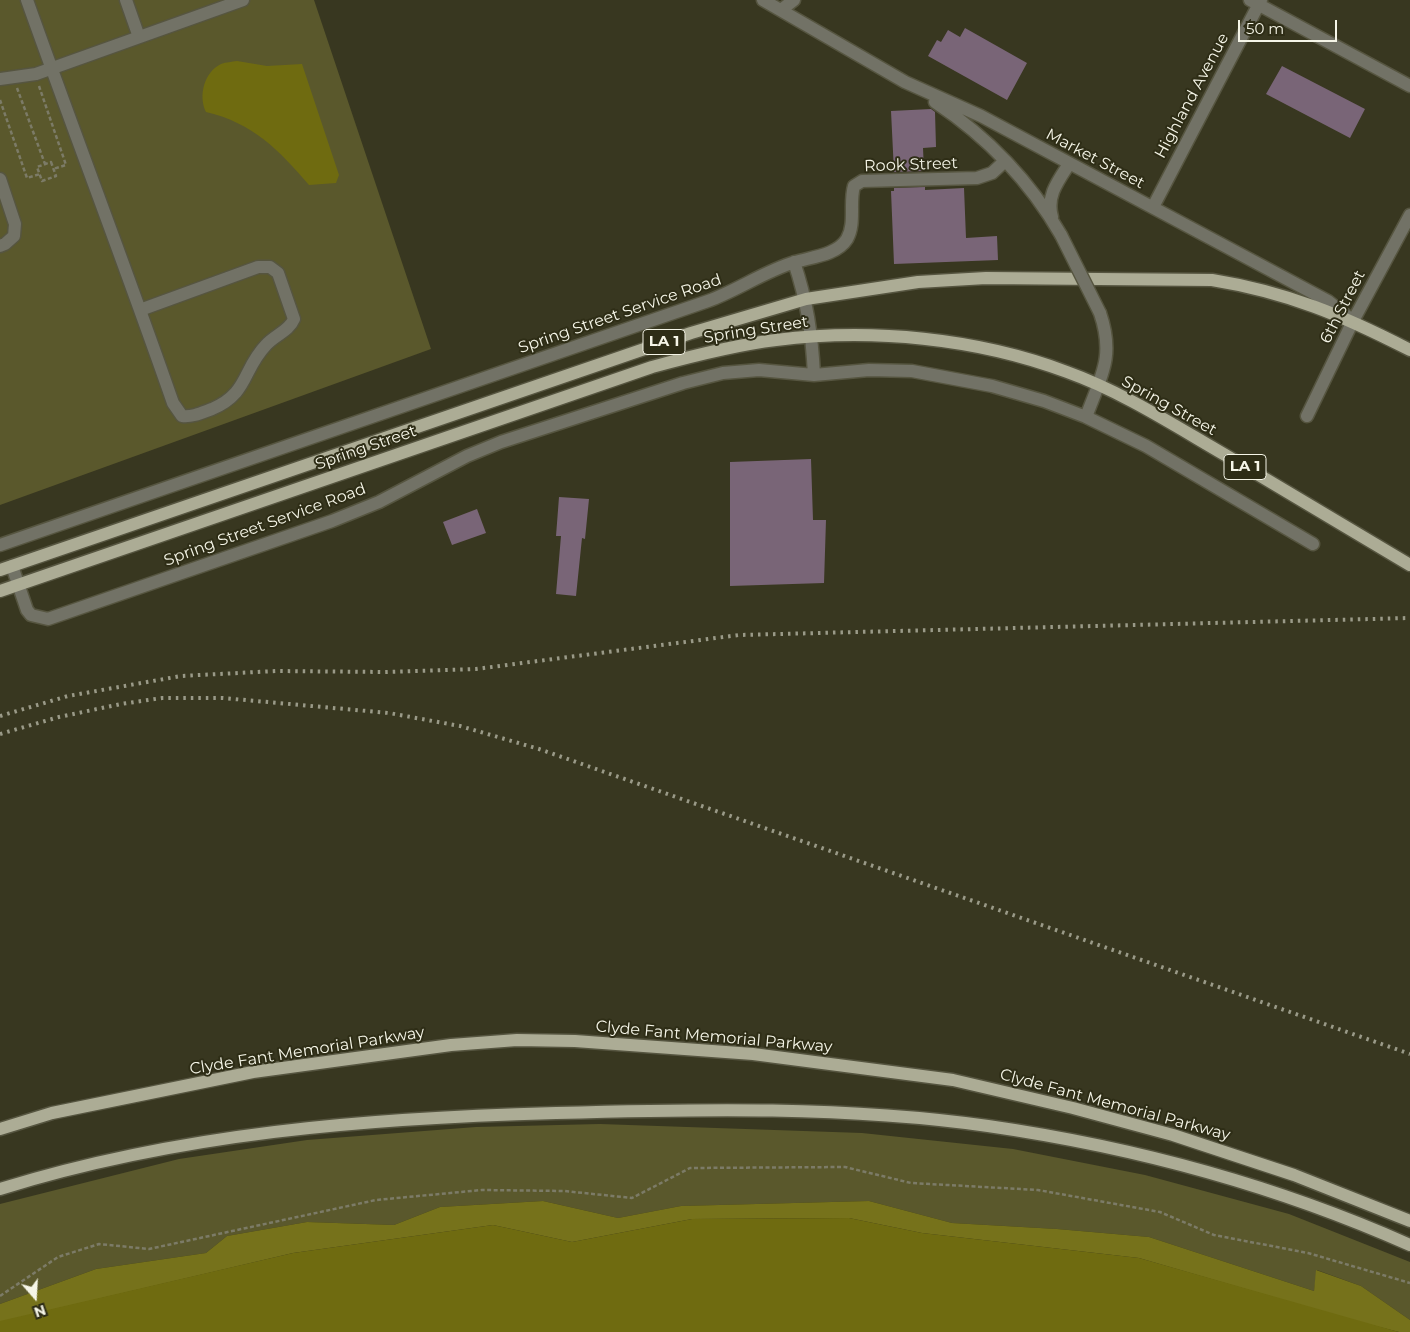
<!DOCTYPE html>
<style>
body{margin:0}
#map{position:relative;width:1410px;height:1332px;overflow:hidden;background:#383720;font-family:Montserrat,sans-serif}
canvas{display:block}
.north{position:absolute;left:10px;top:1272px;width:50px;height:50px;-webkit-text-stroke:4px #2e2d16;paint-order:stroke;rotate:161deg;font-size:14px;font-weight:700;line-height:20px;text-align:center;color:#f5f5e7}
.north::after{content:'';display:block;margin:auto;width:18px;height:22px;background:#f5f5e7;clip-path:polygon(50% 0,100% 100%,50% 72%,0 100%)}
.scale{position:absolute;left:1238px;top:20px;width:99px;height:22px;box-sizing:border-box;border:2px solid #f5f5e7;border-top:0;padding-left:6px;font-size:15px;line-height:18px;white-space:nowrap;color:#f5f5e7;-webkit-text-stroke:4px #2e2d16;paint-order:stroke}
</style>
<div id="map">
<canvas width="1410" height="1332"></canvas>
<div class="north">N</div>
<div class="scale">50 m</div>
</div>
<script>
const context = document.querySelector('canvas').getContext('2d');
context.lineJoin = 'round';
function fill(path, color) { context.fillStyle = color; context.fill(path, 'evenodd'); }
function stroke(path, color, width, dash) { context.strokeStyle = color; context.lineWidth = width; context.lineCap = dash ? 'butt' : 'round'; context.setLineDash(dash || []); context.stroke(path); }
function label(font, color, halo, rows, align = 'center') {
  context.font = font + ' Montserrat,sans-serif'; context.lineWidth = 4; context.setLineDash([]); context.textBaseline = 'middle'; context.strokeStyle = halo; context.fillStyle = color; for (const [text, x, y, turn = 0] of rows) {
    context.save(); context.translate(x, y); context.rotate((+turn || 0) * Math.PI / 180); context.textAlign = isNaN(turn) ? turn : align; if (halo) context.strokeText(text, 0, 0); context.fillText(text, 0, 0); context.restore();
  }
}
const green = new Path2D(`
 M0,0h314l117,349 -431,156z
 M600,1124l262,9 151,16 132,26 144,39 121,48v58l-49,-34 -44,-16 -3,21 -165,-54 -92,-8 -105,-6 -83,-22 -188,5 -63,12 -75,-17 -103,6 -46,18 -87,-3 -80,14 -21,17 -110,16 -96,35v-100l179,-45 128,-19 169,-13z`);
const forest = new Path2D(`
 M543,1201l75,17 63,-12 188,-5 83,22 105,6 92,8 165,54 2,-21 45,16 49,34v12h-11l-47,-12 -213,-62 -217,-25 -73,-15 -157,1 -120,23 -79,-17 -200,28 -293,69v-18l96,-35 110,-16 21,-17 80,-14 87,3 46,-18z`);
const water = new Path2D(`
 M237,61l30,5 35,-2 37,111 -3,8 -27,2c-30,-35 -56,-62 -103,-73 -8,-16 -2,-40 15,-48 5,-2 11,-2 16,-3z
 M849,1218l73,15 217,25 260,74h-1399v-11l293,-68 200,-28 79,17 120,-23z`);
const building = new Path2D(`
 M965,28l62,35 -20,37 -79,-44 9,-16 4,2 7,-12 12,7z
 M1282,66l83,43 -15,29 -84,-44z
 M931,109l4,3 1,35 -13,1 1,23 -30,1 -3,-61z
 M925,187v3l39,-2 2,50 31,-2 1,24 -104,4 -3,-73h3v-3z
 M811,459l2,61h13l-2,63 -94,3v-124z
 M559,497l30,2 -4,40 -3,-1 -6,58 -20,-2 5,-58h-5z
 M477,509l9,24 -34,12 -9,-23z`);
const path = new Path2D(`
 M39,86l27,79 -13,4
 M17,88l28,76
 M0,100l27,78 13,-4
 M51,162l5,14 -14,5 -5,-14z
 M0,1296l58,-39 41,-13 50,5 227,-49 106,-10 82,1 68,7 58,-30 155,-1 66,16 127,7 122,22 54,23 94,18 102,30`);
const minor = new Path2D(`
 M27,0c48,135 99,268 146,403l9,13c11,1 19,-3 30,-7 37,-16 30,-39 54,-64 9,-10 23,-14 28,-26l-16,-46 -8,-6h-12l-118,43
 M126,0l13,37
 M763,0l142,82 76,34 347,185 25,20
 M1250,0l160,86
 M781,10l13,-10
 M0,79l36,-5 207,-74
 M935,102c51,34 95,79 126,133
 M0,179l15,45 -1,12 -9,8 -5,2
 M1153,207l108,-207
 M1052,217c-6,-21 6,-36 17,-53
 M794,262c13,39 18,72 20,113
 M1307,416l46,-95 57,-106
 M1086,417c15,-41 29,-60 14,-104
 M0,545l708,-244c30,-11 57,-30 87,-39 17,-5 42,-7 52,-23 9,-16 2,-36 7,-53l8,-5 115,-3 15,-5 13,-12
 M12,566l15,44 4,5 17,4 284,-98 47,-19 88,-46 34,-14 182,-59 40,-10 36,-3 55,5 55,-5 43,1 80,15 52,15 42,16 60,29 167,98`);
const major = new Path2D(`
 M0,570l691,-237 115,-34 112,-17 68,-4 226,2c75,12 132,36 198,70
 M0,591l652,-224c40,-11 82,-22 124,-27 95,-12 201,-2 291,32 56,20 108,54 160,84 61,36 122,72 183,109
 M0,1129l52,-16 201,-41 198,-27 66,-5 58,1 178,13 200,26 120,28 100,27 121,40 116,46
 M0,1189c180,-56 368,-71 556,-76 142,-4 291,-7 432,13 146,21 287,59 422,119`);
const rail = new Path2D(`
 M0,716l68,-20 113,-20 95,-5 109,1 91,-3 263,-34 671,-17
 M0,734l59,-17 62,-13 41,-6h61l166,15 71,13 79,23 871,305`);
const minorBridge = new Path2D(`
 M1061,235l39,78`);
const shields = [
 [664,342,42],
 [1245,467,42]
];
const shieldNames = [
 ["LA 1",664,342],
 ["LA 1",1245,467]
];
const streetNames = [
 ["Highland Avenue",1192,96,-62],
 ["Market Street",1095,159,28],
 ["Rook Street",911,165,-2],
 ["6th Street",1343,307,-63],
 ["Spring Street Service Road",620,314,-19],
 ["Spring Street",756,330,-9],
 ["Spring Street",1169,406,29],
 ["Spring Street",366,448,-19],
 ["Spring Street Service Road",265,525,-20],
 ["Clyde Fant Memorial Parkway",714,1037,5],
 ["Clyde Fant Memorial Parkway",307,1051,-9],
 ["Clyde Fant Memorial Parkway",1115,1105,15]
];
fill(green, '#5a582c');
fill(forest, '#76721b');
fill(water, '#6f6b10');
fill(building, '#796577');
stroke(minor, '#565540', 15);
stroke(major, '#565540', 15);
stroke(path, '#7c7b67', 2.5, [4, 2.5]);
stroke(minor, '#727266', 12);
stroke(major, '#acac95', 12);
stroke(rail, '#9a9a88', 4, [2.5, 5]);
stroke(minorBridge, '#565540', 15, []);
stroke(minorBridge, '#727266', 12);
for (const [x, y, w] of shields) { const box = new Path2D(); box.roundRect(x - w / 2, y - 12.5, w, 25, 4); context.fillStyle = '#2e2d16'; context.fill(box); stroke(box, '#f5f5e7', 1); }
label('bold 15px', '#f5f5e7', null, shieldNames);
label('16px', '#f5f5e7', '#2e2d16', streetNames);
</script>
